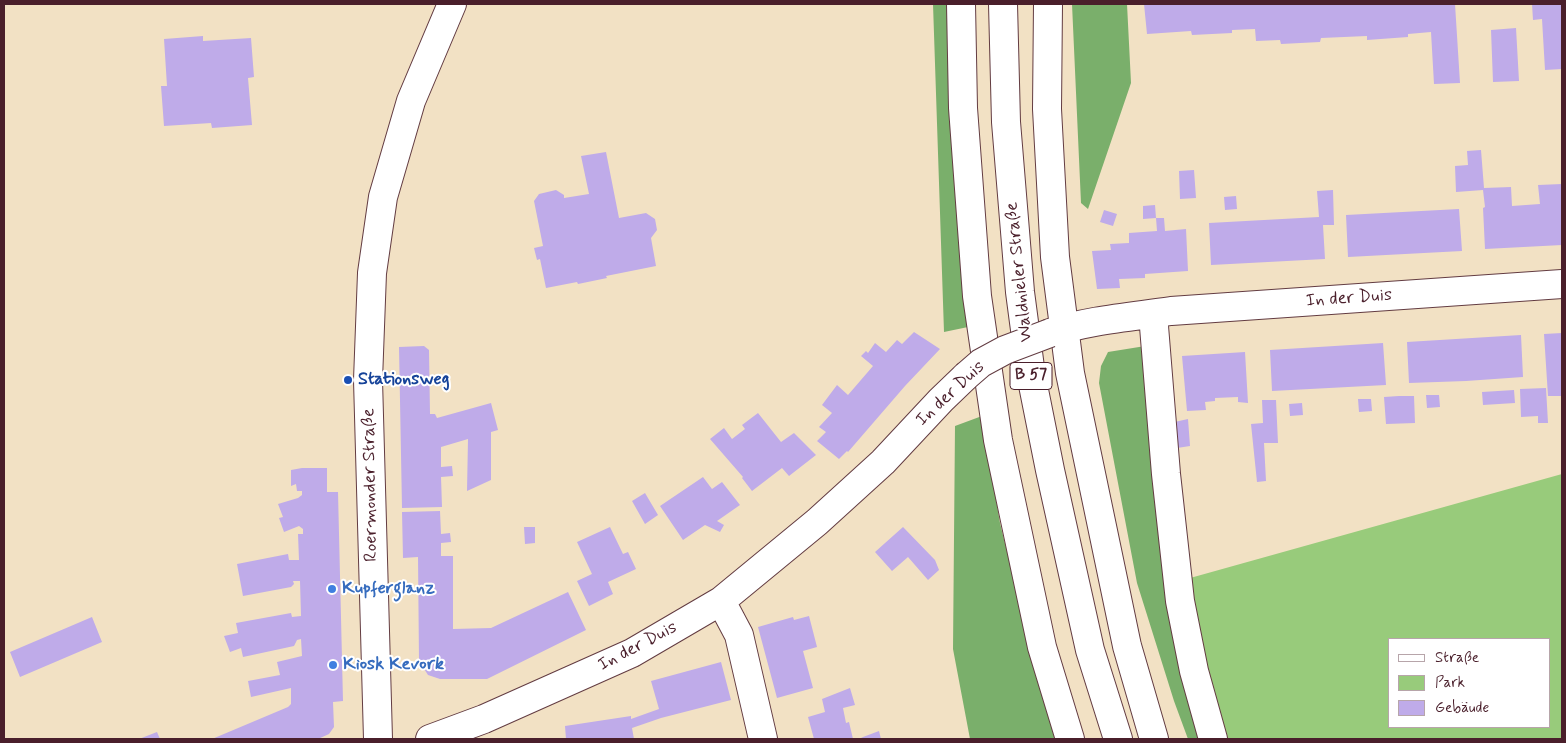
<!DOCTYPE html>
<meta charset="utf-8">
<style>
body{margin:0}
#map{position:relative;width:1566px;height:743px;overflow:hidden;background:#f2e1c4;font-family:Mynerve,sans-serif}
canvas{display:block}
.frame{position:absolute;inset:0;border:5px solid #4a1f2b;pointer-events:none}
.legend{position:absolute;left:1388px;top:638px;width:162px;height:90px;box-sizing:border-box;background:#fff;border:1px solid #b7a5aa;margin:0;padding:6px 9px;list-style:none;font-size:15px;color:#4a1f2b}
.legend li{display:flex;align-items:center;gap:10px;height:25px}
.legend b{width:25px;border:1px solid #b7a5aa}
</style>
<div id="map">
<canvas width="1566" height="743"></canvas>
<div class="frame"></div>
<ul class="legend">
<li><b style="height:6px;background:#fff"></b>Straße</li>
<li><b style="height:14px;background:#98cb7b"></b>Park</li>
<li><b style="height:14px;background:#bfabe9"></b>Gebäude</li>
</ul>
</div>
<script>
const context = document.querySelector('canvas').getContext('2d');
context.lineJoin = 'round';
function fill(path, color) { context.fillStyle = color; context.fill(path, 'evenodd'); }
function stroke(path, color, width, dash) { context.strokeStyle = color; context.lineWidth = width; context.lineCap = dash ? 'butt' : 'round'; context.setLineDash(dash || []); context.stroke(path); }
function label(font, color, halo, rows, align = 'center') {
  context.font = font + ' Mynerve,sans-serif'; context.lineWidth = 4; context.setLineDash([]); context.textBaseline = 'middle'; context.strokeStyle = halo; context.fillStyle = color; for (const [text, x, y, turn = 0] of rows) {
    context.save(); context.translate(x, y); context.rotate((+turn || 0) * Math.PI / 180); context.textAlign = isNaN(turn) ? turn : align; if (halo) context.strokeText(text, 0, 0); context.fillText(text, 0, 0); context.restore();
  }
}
const green = new Path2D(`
 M1562,474v265h-340l-39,-159zM1390,639h160v88h-160z`);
const forest = new Path2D(`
 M933,4h24l11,323 -24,5z
 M1072,4h55l4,79 -43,126 -7,-6z
 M1164,343l19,237 39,159h-34l-14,-38 -37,-118 -38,-200 2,-17 7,-14z
 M982,416l18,107 39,160 18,56h-87l-17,-90 2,-223z`);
const building = new Path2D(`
 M1144,4h311l5,79 -26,1 -3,-52 -23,2v3l-41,3v-4l-46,2 -1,4 -39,2 -1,-4 -24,1 -1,-12 -23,1v3l-40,2 -1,-4 -44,3z
 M1532,4h30v65l-17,1 -3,-51 -9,1z
 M1516,28l3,53 -26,1 -2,-52z
 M203,36v5l48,-3 3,39 -6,1 4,47 -40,3 -1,-5 -47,3 -3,-40h6l-3,-47z
 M1481,150l3,38 27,-1 1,19 28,-2 -2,-19 24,-1v61l-77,4 -2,-41 2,-1 -2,-17 -27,2 -1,-26 13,-1 -1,-14z
 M606,152l13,66 27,-5 9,6 2,11 -6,8 5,28 -50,10 1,2 -29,6 -1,-2 -31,6 -6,-29 -3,1 -3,-12 9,-2 -9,-45 5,-7 17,-4 8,5v3l25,-4 -8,-38z
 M1194,170l2,28 -16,1 -1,-28z
 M1333,190l1,35h-11l2,34 -114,6 -2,-42 110,-6 -2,-26z
 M1236,196l1,13 -12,1 -1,-13z
 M1155,205l1,13 -13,1v-13z
 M1459,209l3,42 -114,6 -2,-42z
 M1104,210l13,4 -4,12 -13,-4z
 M1156,218h8l1,13 21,-2 2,42 -43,3v4l-26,1 1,9 -23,1 -5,-38 19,-1 -1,-6 19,-1v-10l28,-2z
 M914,332l26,17 -35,37 -57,66 -1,-1 -8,8 -22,-18 9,-9 -7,-5 13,-14 -10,-8 15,-20 11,10 25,-29 -12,-10 5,-5 2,2 7,-10 11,9 11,-12 5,4z
 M1562,333v63h-14l-4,-62z
 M1521,335l2,42 -57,4 -57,2 -2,-41z
 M1383,343l3,42 -114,6 -2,-41z
 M424,346l5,4 1,64h5l2,4 54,-15 7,27 -7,2v48l-24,11 1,-52 -27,8v20l11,-1 1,10 -12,1 1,30 -40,1 -3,-161z
 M1245,352l3,51 -10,-1v-5l-23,1v3l-10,1 1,8 -19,1 -5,-55z
 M1546,388l2,35h-10v-7l-17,1 -1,-28z
 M1514,390l1,13 -32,2 -1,-13z
 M1426,395h13l1,12 -13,1z
 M1399,396h15l1,27 -29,1 -2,-27z
 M1358,399h13l1,12 -13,1z
 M1262,400h14l2,43h-14l2,38 -9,1 -6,-58 12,-1z
 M1302,403l1,12 -13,1 -1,-12z
 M758,413l23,29 13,-9 22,22 -27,21 -7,-8 -30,23 -10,-13 1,-1 -33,-38 14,-11 8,11 13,-10 -3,-4z
 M1188,419l2,27 -13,2 -7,-25z
 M302,468h25v24h11l5,209 -10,1 1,25 -5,7 -11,5h-106l76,-32 3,-3v-16l-40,9 -3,-16 32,-6 -3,-13 25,-6 -1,-17 -4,1 -3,6 -51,11 -2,-9 -11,4 -6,-16 14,-3 -2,-10 55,-10 1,4 9,-1 -1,-35h-7l1,3 -3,3 -48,9 -6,-32 51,-10 1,6h10l-1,-26h5v-5l-4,-3 -15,6 -5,-14 4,-1 -5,-13 20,-6 4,-3v-4h-5l-1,-7 -5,2v-16z
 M703,477l9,12 10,-7 18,23 -23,16 7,4 -4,7 -15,-7 -22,15 -23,-34z
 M645,493l13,22 -13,9 -13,-23z
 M440,511l1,23 9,-1 1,9 -10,1v13h12v73l38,-1 77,-36 18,38 -99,49h-47l-12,-4 -9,-14 -1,-104 -15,1 -1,-46z
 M524,527h11v16l-10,1z
 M610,527l13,27 5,-2 8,17 -28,13 5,12 -24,12 -12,-25 15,-7 -15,-32z
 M903,527l32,33 4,10 -11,10 -20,-23 -16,14 -17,-19z
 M809,616l8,31 -14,4 10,37 -36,10 -19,-71 35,-10 1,3z
 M92,617l10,25 -82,35 -10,-25z
 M721,662l10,38 -70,18 -29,10 2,11h-68l-1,-13 66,-10v3l28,-10 -8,-28z
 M850,688l5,17 -12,3 3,15 3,-1 4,17h-39l-6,-22 17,-5 -3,-13z
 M879,731l2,8h-22l4,-2z
 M157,732l3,7h-21z`);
const minor = new Path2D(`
 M1153,314l13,160 14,127 14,70 19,68
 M1050,333c39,-13 80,-16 121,-22l391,-27
 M721,601l18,34 24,104
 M430,739l54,-20 148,-66 89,-52 96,-79 66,-60 58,-62 25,-24`);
const major = new Path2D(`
 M378,739l-10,-359 4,-107 11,-76 28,-96 41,-97`);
const highway = new Path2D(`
 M961,4l2,104 14,188 21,144 44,207 28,92
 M1003,4l3,118 14,170 11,83 19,95 40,180 28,89
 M1048,4l-1,105 8,148 15,116 57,273 27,93`);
const minorBridge = new Path2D(`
 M966,376l15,-13 24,-13 45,-17`);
const markers = [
 [348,380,5,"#1a4fb4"],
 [332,589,5,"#3f7fe0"],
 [333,665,5,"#3f7fe0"]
];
const shields = [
 [1031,376,42]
];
const shieldNames = [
 ["B 57",1031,376]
];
const streetNames = [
 ["Waldnieler Straße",1020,272,-96],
 ["In der Duis",1349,299,-4],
 ["In der Duis",951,394,-43],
 ["Roermonder Straße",371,485,-91],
 ["In der Duis",638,647,-28]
];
const transitNames = [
 ["Stationsweg",358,380]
];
const shopNames = [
 ["Kupferglanz",342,589],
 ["Kiosk Kevork",343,665]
];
fill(green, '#98cb7b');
fill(forest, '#7aaf6b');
fill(building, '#bfabe9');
stroke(minor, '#633c42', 30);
stroke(major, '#633c42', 30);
stroke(highway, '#633c42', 30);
stroke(minor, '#fff', 28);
stroke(major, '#fff', 28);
stroke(highway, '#fff', 28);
stroke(minorBridge, '#633c42', 30, []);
stroke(minorBridge, '#fff', 28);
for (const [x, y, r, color] of markers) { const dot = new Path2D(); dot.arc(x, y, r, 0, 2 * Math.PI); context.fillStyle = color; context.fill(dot); stroke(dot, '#fff', 2); }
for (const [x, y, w] of shields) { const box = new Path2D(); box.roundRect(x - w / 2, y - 13.5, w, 27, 4); context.fillStyle = '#fff'; context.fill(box); stroke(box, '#4a1f2b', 1); }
label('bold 16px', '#4a1f2b', null, shieldNames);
label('18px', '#4a1f2b', '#fff', streetNames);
label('bold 18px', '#164399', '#fff', transitNames, 'left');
label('bold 18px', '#366cbe', '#fff', shopNames, 'left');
</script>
